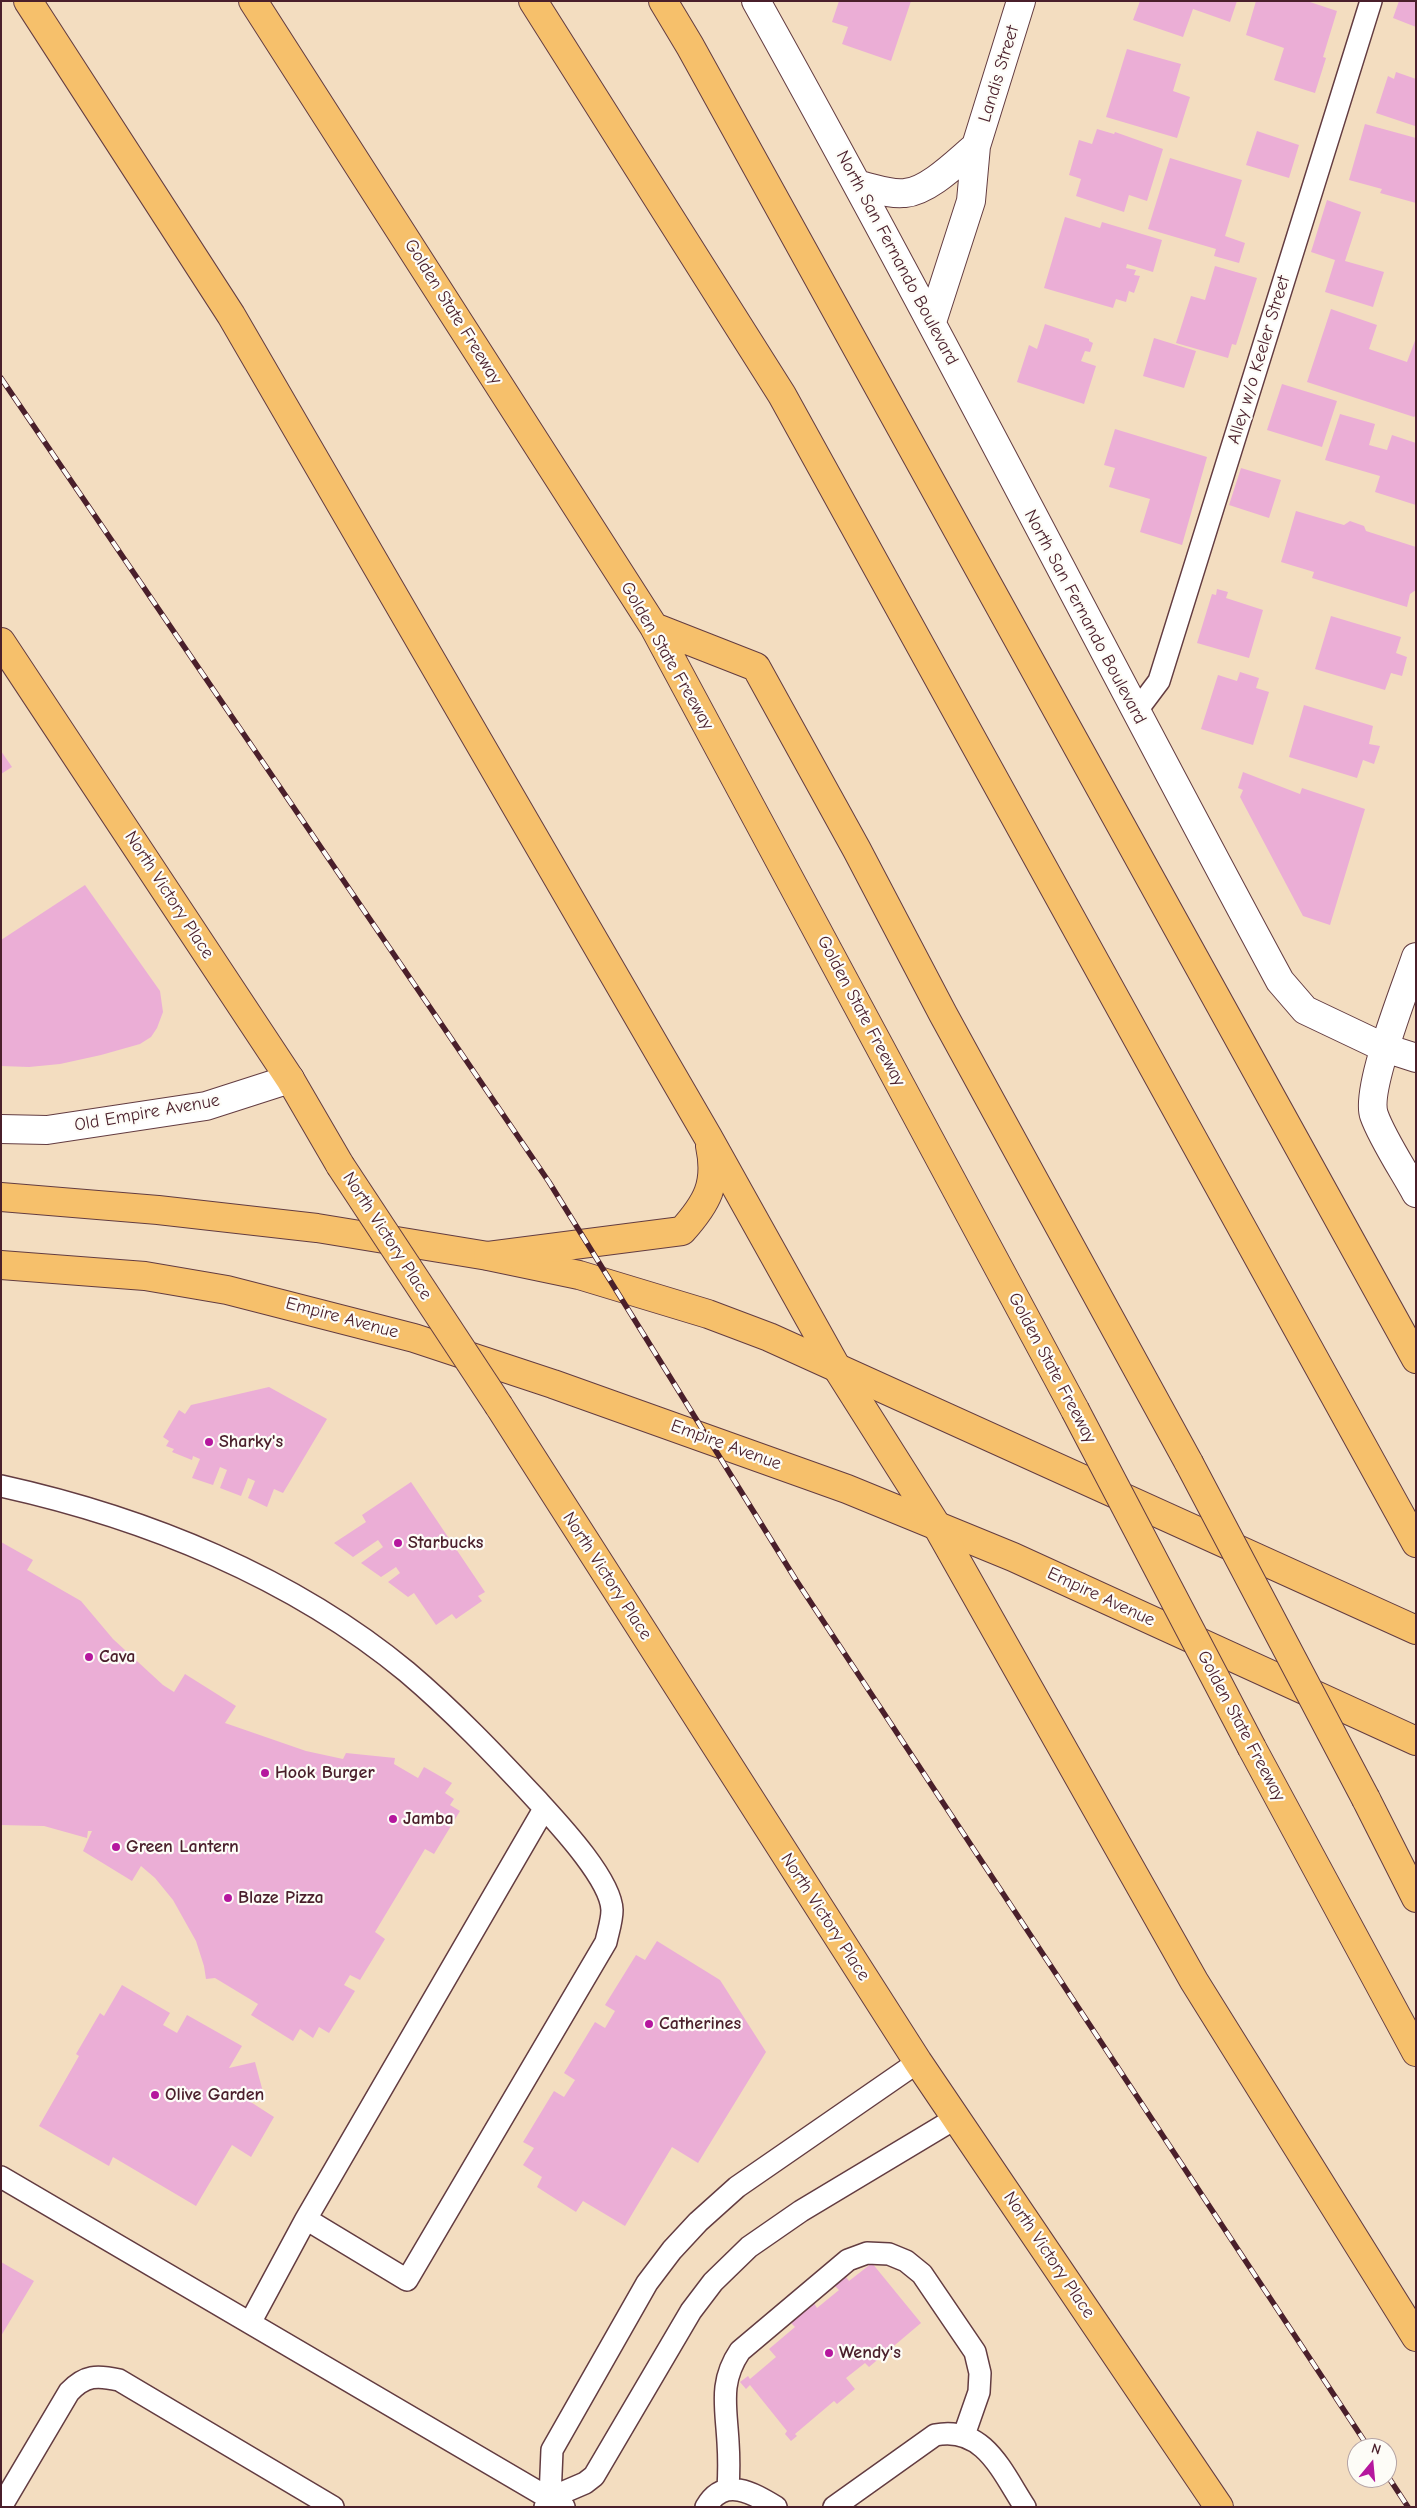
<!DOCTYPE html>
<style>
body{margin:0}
#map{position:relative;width:1417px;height:2508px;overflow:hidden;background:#f3ddc0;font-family:"Comic Neue",sans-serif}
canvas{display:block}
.frame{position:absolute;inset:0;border:2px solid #4a1f2b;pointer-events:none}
.north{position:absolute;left:1347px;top:2438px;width:50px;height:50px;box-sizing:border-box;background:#fdfcf7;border:1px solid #b5a4a5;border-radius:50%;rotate:17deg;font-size:14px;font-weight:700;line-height:20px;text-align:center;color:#4a1f2b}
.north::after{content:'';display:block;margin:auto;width:18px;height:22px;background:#b5179e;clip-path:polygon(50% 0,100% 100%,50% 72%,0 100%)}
</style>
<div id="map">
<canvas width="1417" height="2508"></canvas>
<div class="frame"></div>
<div class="north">N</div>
</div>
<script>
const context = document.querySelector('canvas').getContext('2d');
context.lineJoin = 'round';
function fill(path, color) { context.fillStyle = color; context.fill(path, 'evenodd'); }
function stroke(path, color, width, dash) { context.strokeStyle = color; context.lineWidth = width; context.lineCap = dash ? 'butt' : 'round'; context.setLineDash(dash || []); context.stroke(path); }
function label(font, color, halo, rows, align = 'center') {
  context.font = font + ' "Comic Neue",sans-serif'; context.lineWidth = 4.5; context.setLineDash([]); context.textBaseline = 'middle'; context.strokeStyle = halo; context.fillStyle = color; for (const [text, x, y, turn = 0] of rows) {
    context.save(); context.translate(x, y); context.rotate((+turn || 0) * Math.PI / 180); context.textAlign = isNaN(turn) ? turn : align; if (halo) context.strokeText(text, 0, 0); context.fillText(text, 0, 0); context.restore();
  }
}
const building = new Path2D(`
 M839,1h72l-20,60 -49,-17 6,-17 -16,-5z
 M1140,1h97l-7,21 -37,-13 -10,28 -50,-17z
 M1256,1h51l30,10 -14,46 3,1 -11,35 -41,-13 10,-32 -38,-13z
 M1399,1h17v26l-23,-9z
 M1127,49l54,15 -8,27 17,6 -13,41 -71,-21z
 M1396,72l20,7 -1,47 -39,-13 12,-37 6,3z
 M1365,124l51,14v65l-36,-10 2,-4 -33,-9z
 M1097,129l17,5 1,-2 48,17 -16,52 -18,-6 -5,17 -48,-16 5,-17 -12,-4 10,-35 13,4z
 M1257,131l42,14 -10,33 -43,-13z
 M1170,158l72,22 -17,56 20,7 -6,20 -25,-7 2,-7 -68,-20z
 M1327,200l34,12 -16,49 39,11 -11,35 -48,-15 10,-32 -24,-8z
 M1065,217l35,11 2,-6 60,18 -9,32 -26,-8 -1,4 10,2 -2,5 6,1 -6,17 -5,-2 -3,11 -10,-3 -3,9 -69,-20z
 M1215,266l42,12 -21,67 -4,-1 -4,14 -52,-15 15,-47 14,4z
 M1331,309l46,16 -8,24 38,13 9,-24v77l-2,2 -107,-35z
 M1045,324l44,15v2l4,2 -3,9 -5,-1 -4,10 15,5 -12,38 -67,-22 12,-37 8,4z
 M1154,338l42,13 -12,37 -41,-12z
 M1282,384l55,17 -15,46 -55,-17z
 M1340,414l35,10 -6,21 18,5 5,-15 24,8v62l-41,-13 5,-16 -55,-16z
 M1115,429l92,28 -25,88 -42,-13 10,-33 -41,-12 6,-19 -11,-3z
 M1241,468l40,12 -12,38 -40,-13z
 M1296,511l48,14 6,-4 14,5 2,5 50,16v43l-6,4 -3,13 -95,-29 2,-6 -33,-10z
 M1217,589l11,3 -2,6 37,12 -14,48 -52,-15 15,-49 4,1z
 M1331,616l70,21 -5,16 11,4 -5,19 -11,-3 -6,17 -70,-21z
 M1240,672l19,6 -3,10 13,4 -16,53 -52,-16 17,-54 19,6z
 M1304,705l69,21 -4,18 11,2 -6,18 -11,-4 -6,18 -68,-21z
 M1,751l11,16 -11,7z
 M1243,772l57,22 2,-6 63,21 -35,116 -27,-9 -63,-119 3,-7 -5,-2z
 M85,885l75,106 3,21 -6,16 -6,9 -11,7 -39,11 -41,9 -31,3 -28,-1v-126z
 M269,1387l58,32 -44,74 -9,-4 -7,18 -19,-9 7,-17 -7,-3 -7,18 -21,-8 7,-18 -7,-3 -7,18 -21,-7 8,-19 -7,-3 -1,4 -20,-8 2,-3 -8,-3 3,-5 -6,-4 16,-27 6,4 6,-9z
 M411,1482l74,110 -7,4 4,5 -26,18 -4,-5 -16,11 -22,-32 -6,4 -20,-15 12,-9 -4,-6 -15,10 -20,-14 22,-16 -5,-7 -25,17 -19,-14 32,-21 -4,-7z
 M1,1542l32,18 -6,10 54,31 32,38 50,46 11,7 11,-18 51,32 -11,17 81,28 37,8 3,-6 49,5 -1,6 24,14 6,-11 28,16 -7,10 9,6 -4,6 10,6 -26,43 -9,-5 -50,83 10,7 -25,41 -10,-5 -6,10 11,6 -26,42 -10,-6 -6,11 -13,-9 -7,12 -42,-26 7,-11 -43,-26 -9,1 -2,-13 -8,-25 -23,-41 -18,-22 -14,-12 -9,15 -49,-30 9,-20h-4l-1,7 -43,-12 -43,-1z
 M657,1941l63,39 46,72 -68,111 -26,-16 -47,79 -42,-25 -7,11 -39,-25 5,-10 -19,-12 11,-17 -11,-6 31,-51 10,6 11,-17 -11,-7 31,-51 10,6 10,-17 -10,-6 31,-50 9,5z
 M122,1985l48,28 -7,12 14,8 10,-18 55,31 -13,22 26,-6 8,30 -20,5 31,20 -23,40 -19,-12 -36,61 -83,-49 -4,9 -70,-40 40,-70 -3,-2 24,-41 4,3z
 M1,2262l33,19 -33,55z
 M872,2263l49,60 -52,44 -4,-4 -19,15 9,11 -18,15 -3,-3 -39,33 2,2 -6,5 -6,-7 2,-3 -37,-46 -4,4 -6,-7 8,-6 2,3 26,-22 -7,-8 26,-22 -4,-4 23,-20 3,5 22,-18 -4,-4 11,-9 3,4z`);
const service = new Path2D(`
 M1135,713l24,-32 212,-680
 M1,1486c145,32 291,91 406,186 46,39 88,83 129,127 21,23 75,80 76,111 0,11 -4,22 -6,32l-199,338 -101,-61
 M1,2177l563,330
 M250,2323l56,-104 238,-410
 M728,2489c1,-16 1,-32 0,-47 -2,-36 -9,-60 12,-91l108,-91 19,-7 22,1 17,7 16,13 53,78 5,21 -1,19 -15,43
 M550,2498l35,-15 9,-7 97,-165 22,-29 36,-35 52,-36 155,-93
 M1,2507l68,-115c16,-17 28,-17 50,-12l214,127
 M545,2507l5,-9 2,-48 95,-167 25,-33 26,-28 39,-35 181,-125
 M706,2507c18,-31 47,-14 70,0
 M834,2507l101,-72c49,-10 67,37 90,72`);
const minor = new Path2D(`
 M756,1c181,324 348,654 524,980l25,29 80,38 31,10
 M859,185c14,3 32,10 46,8 24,-2 53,-32 71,-47
 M932,322l39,-121 5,-55 45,-145
 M1416,957c-10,30 -51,132 -42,158 8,23 30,56 42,78
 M1,1129l46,1 159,-24 84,-27`);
const primary = new Path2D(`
 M1,642l289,437 50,86
 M1,1197l157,13 159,18 171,28 91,19 129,39 61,23 647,293
 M1,1265l144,11 82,14 187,48 139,46 294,105 166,68 403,184
 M499,1406l419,656 301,445`);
const motorway = new Path2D(`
 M28,1l203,314 477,822 129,231 100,158 257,455 222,356
 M253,1l401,626 421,783
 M533,1l249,394 634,1148
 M663,1l27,45 726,1313
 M654,627l102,40 101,183 86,164 246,449
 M488,1256l194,-25c25,-28 36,-47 28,-85
 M1252,1748l164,304
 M1366,1799l50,99`);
const rail = new Path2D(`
 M1,378l548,804 247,398 573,868
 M1387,2475l21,32`);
const primaryBridge = new Path2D(`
 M340,1165l159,241`);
const motorwayBridge = new Path2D(`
 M1075,1410l177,338
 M1189,1463l177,336`);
const markers = [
 [209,1442,5,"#b5179e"],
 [398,1543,5,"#b5179e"],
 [89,1657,5,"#b5179e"],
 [265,1773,5,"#b5179e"],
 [393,1819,5,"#b5179e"],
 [116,1847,5,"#b5179e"],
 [228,1898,5,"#b5179e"],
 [649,2024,5,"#b5179e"],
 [155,2095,5,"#b5179e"],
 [829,2353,5,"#b5179e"]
];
const streetNames = [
 ["Landis Street",999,74,-73],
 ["North San Fernando Boulevard",897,258,62],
 ["Golden State Freeway",453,312,58],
 ["Alley w/o Keeler Street",1259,360,-73],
 ["North San Fernando Boulevard",1085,617,62],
 ["Golden State Freeway",667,656,60],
 ["North Victory Place",169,895,57],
 ["Golden State Freeway",861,1011,62],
 ["Old Empire Avenue",147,1113,-10],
 ["North Victory Place",387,1236,57],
 ["Empire Avenue",342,1318,15],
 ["Golden State Freeway",1052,1368,62],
 ["Empire Avenue",726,1445,20],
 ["North Victory Place",607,1576,57],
 ["Empire Avenue",1101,1597,25],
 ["Golden State Freeway",1241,1726,62],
 ["North Victory Place",825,1917,57],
 ["North Victory Place",1049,2255,56]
];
const poiNames = [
 ["Sharky's",219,1442],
 ["Starbucks",408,1543],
 ["Cava",99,1657],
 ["Hook Burger",275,1773],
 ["Jamba",403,1819],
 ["Green Lantern",126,1847],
 ["Blaze Pizza",238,1898],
 ["Catherines",659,2024],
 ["Olive Garden",165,2095],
 ["Wendy's",839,2353]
];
fill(building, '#ebaed6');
stroke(service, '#633c41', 24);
stroke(minor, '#633c41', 30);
stroke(primary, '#633c41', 30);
stroke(motorway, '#633c41', 30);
stroke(service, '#fff', 21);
stroke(minor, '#fff', 28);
stroke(primary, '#f6c06b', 28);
stroke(motorway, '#f6c06b', 28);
stroke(rail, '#4a1f2b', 5.5);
stroke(rail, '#fdfcf7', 4, [11]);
stroke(primaryBridge, '#633c41', 30, []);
stroke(motorwayBridge, '#633c41', 30, []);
stroke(primaryBridge, '#f6c06b', 28);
stroke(motorwayBridge, '#f6c06b', 28);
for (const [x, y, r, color] of markers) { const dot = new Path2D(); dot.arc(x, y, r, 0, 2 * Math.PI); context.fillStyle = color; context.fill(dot); stroke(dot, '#fdfcf7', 2); }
label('18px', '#4a1f2b', '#fdfcf7', streetNames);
label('bold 18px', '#4a1f2b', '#fdfcf7', poiNames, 'left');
</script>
